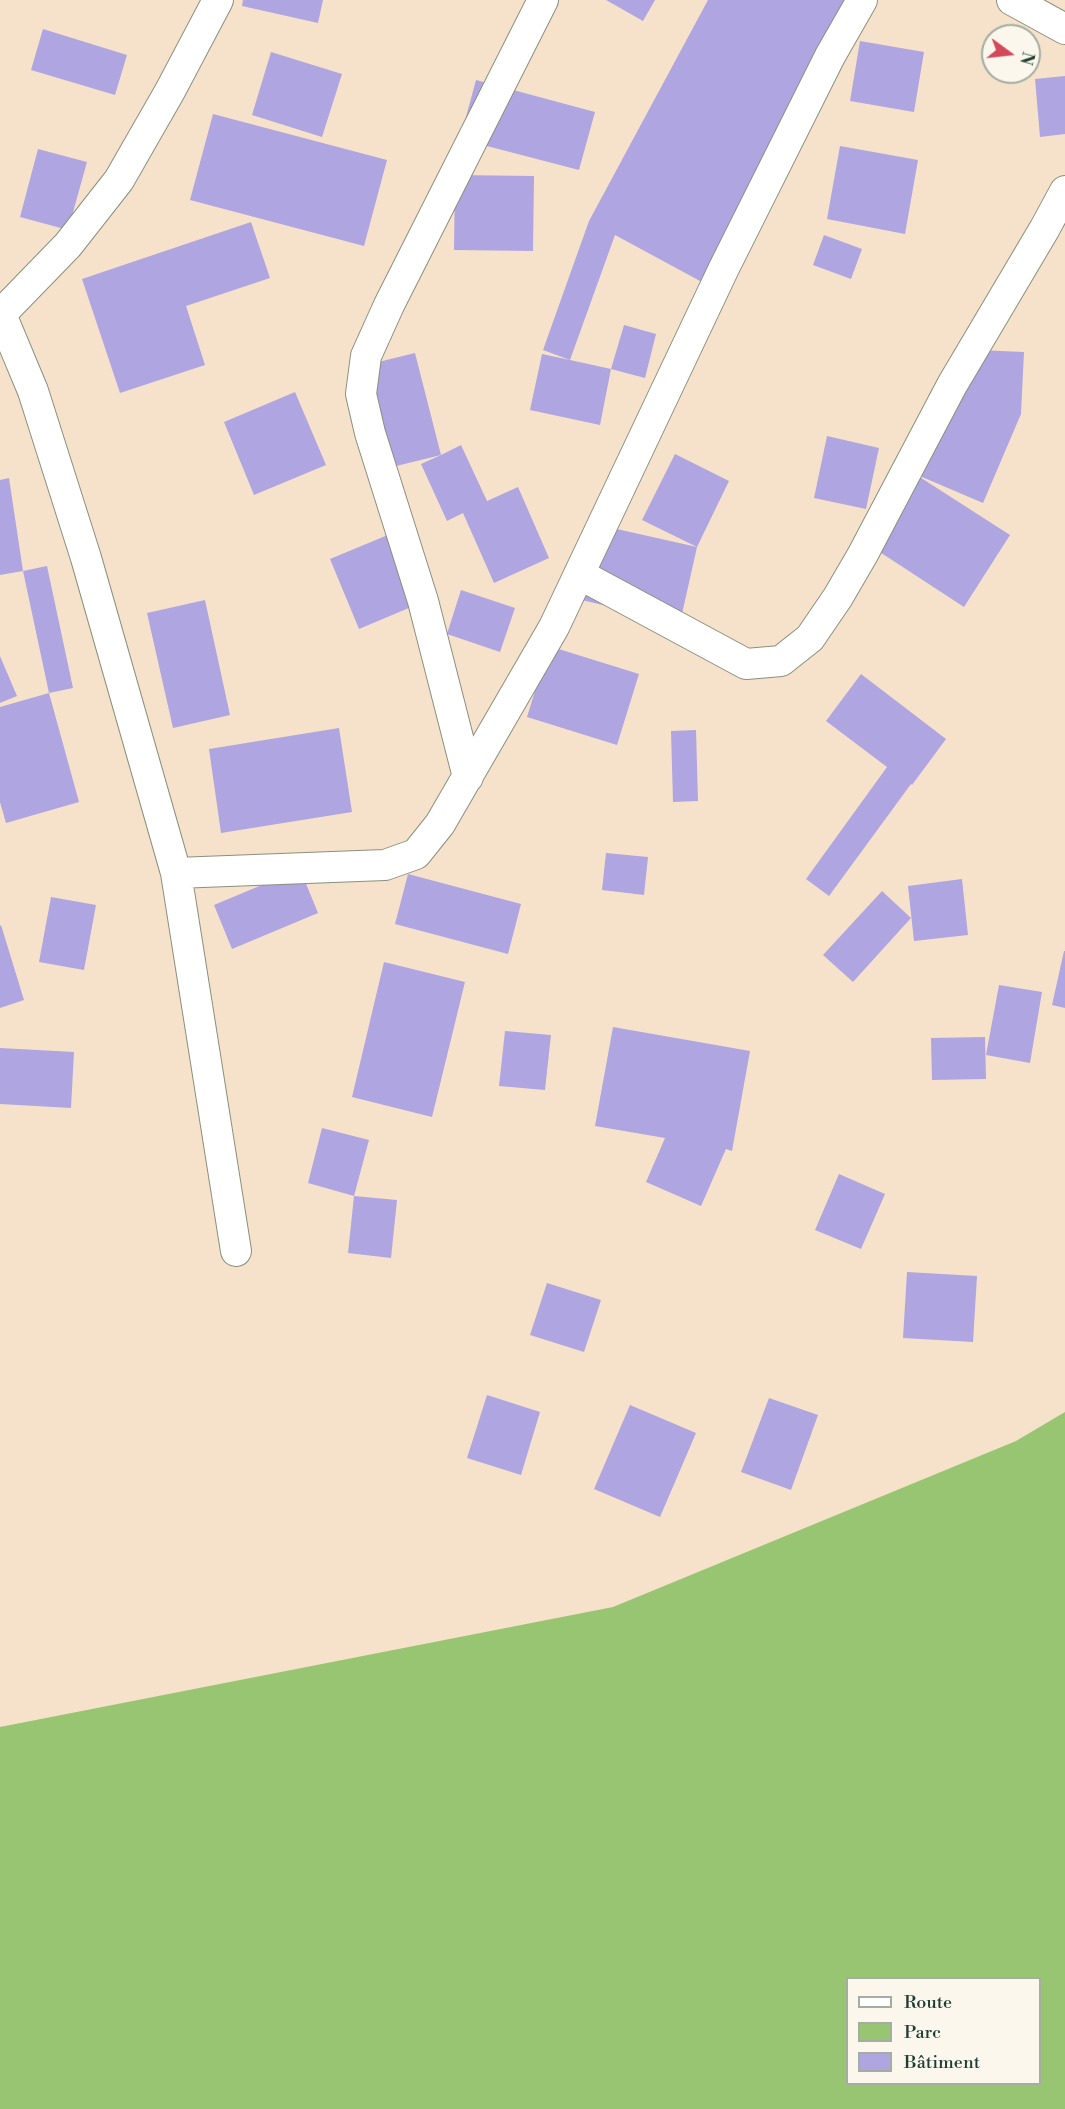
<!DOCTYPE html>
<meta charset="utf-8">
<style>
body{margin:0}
#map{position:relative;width:1065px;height:2109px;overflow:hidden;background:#f6e2ca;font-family:"Libre Bodoni",serif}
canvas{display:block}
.legend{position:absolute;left:846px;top:1977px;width:195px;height:108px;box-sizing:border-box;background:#fbf7ec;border:2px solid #a3ada2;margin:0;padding:8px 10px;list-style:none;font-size:18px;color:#1f3d34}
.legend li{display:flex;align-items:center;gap:12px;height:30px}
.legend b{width:30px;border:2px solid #a3ada2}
.north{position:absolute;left:981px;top:24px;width:60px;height:60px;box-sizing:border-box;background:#fbf7ec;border:2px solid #a3ada2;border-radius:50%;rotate:105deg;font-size:16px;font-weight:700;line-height:24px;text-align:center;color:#1f3d34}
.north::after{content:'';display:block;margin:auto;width:21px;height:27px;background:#d1495b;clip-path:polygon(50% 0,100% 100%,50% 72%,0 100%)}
</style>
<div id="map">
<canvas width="1065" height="2109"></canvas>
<ul class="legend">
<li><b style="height:8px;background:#fff"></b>Route</li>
<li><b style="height:16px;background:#98c572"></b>Parc</li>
<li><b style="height:16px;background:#afa5e1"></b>Bâtiment</li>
</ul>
<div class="north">N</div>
</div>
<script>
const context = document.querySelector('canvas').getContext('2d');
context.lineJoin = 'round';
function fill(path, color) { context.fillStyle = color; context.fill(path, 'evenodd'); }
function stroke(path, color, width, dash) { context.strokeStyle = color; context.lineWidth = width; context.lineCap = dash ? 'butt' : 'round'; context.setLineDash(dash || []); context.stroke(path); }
const green = new Path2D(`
 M1065,1412v697h-1065v-382l613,-120 403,-166zM848,1978h192v106h-192z`);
const building = new Path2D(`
 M243,0h80l-5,23 -76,-17z
 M606,0h49l-12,21z
 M708,0h155l-150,288 -98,-53 -45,125 41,9 -11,56 -70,-15 12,-56 28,6 -27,-10 46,-129z
 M43,29l84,26 -12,40 -84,-25z
 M860,41l64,11 -10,60 -64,-11z
 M271,52l71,22 -20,63 -70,-22z
 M1065,76v58l-25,3 -5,-58z
 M476,80l119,32 -16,58 -119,-31z
 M213,114l174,46 -23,86 -174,-46z
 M840,146l78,14 -13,74 -78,-15z
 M38,149l49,13 -19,68 -48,-13z
 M455,175l79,1 -1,75 -79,-1z
 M251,222l19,56 -84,28 19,59 -85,28 -38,-114z
 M824,235l38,14 -11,30 -38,-14z
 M624,325l32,9 -11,44 -34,-9z
 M954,349l70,3 -3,62 -38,89 -68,-29 37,-89z
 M415,353l26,102 20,-10 26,56 31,-14 31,71 -55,25 -31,-70 -16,8 -26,-57 20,-9 -61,15 -26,-102z
 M295,392l31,73 -72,30 -30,-73z
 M827,436l52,12 -13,61 -52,-11z
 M675,454l54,27 -32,66 -55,-27z
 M915,474l95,61 -46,72 -95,-62z
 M9,478l14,93 -23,4v-95z
 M590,523l107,24 -17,76 -107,-25z
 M395,532l28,70 -64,27 -29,-70z
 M47,566l26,122 -24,5 -26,-122z
 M461,590l54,18 -15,44 -53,-18z
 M205,600l25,115 -57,13 -26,-115z
 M549,646l90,28 -22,71 -90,-28z
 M0,656l17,40 -17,7z
 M861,674l85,65 -34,46 -1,-1 -82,112 -23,-17 81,-112 -61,-46z
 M49,693l30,109 -73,21 -6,-21v-95z
 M339,728l13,84 -131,21 -12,-84z
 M696,730l2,71 -25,1 -2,-71z
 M606,853l42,4 -4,38 -42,-5z
 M300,869l18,44 -86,36 -18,-44z
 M408,874l113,30 -13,50 -113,-30z
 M962,879l6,56 -54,6 -6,-55z
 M882,891l29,27 -58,64 -30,-27z
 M51,897l45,8 -12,65 -45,-8z
 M1,925l23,75 -24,8v-82z
 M1064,951h1v57l-13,-3z
 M384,962l81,20 -33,135 -80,-20z
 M999,985l43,7 -12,71 -44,-8z
 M613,1027l137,24 -18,100 -6,-2 -25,57 -55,-24 19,-44 -70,-12z
 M505,1031l46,4 -6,55 -46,-4z
 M985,1037l1,42 -54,1 -1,-42z
 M0,1048l74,4 -3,56 -71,-4z
 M322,1128l47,12 -15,56 -46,-13z
 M839,1174l46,20 -24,55 -46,-19z
 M354,1196l43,4 -6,58 -43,-5z
 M907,1272l70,4 -4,66 -70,-4z
 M547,1283l54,17 -17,52 -54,-17z
 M487,1395l53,17 -19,63 -54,-17z
 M769,1398l49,17 -27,75 -50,-18z
 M630,1405l66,28 -36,84 -66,-28z`);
const street = new Path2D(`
 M1012,0l53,29
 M0,312l33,79 53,167 90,315 60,378
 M1,314l67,-69 51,-65 51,-89 48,-91
 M579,574l167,90 35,-3 29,-23 28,-41 25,-43 89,-169 93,-157 20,-37
 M468,777l-45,-176 -53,-168 -9,-39 5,-38 23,-51 154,-305
 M176,873l209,-8 31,-11 24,-30 114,-197 170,-359 106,-212 32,-56`);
fill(green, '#98c572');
fill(building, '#afa5e1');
stroke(street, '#8a907f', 32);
stroke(street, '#fff', 30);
</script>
